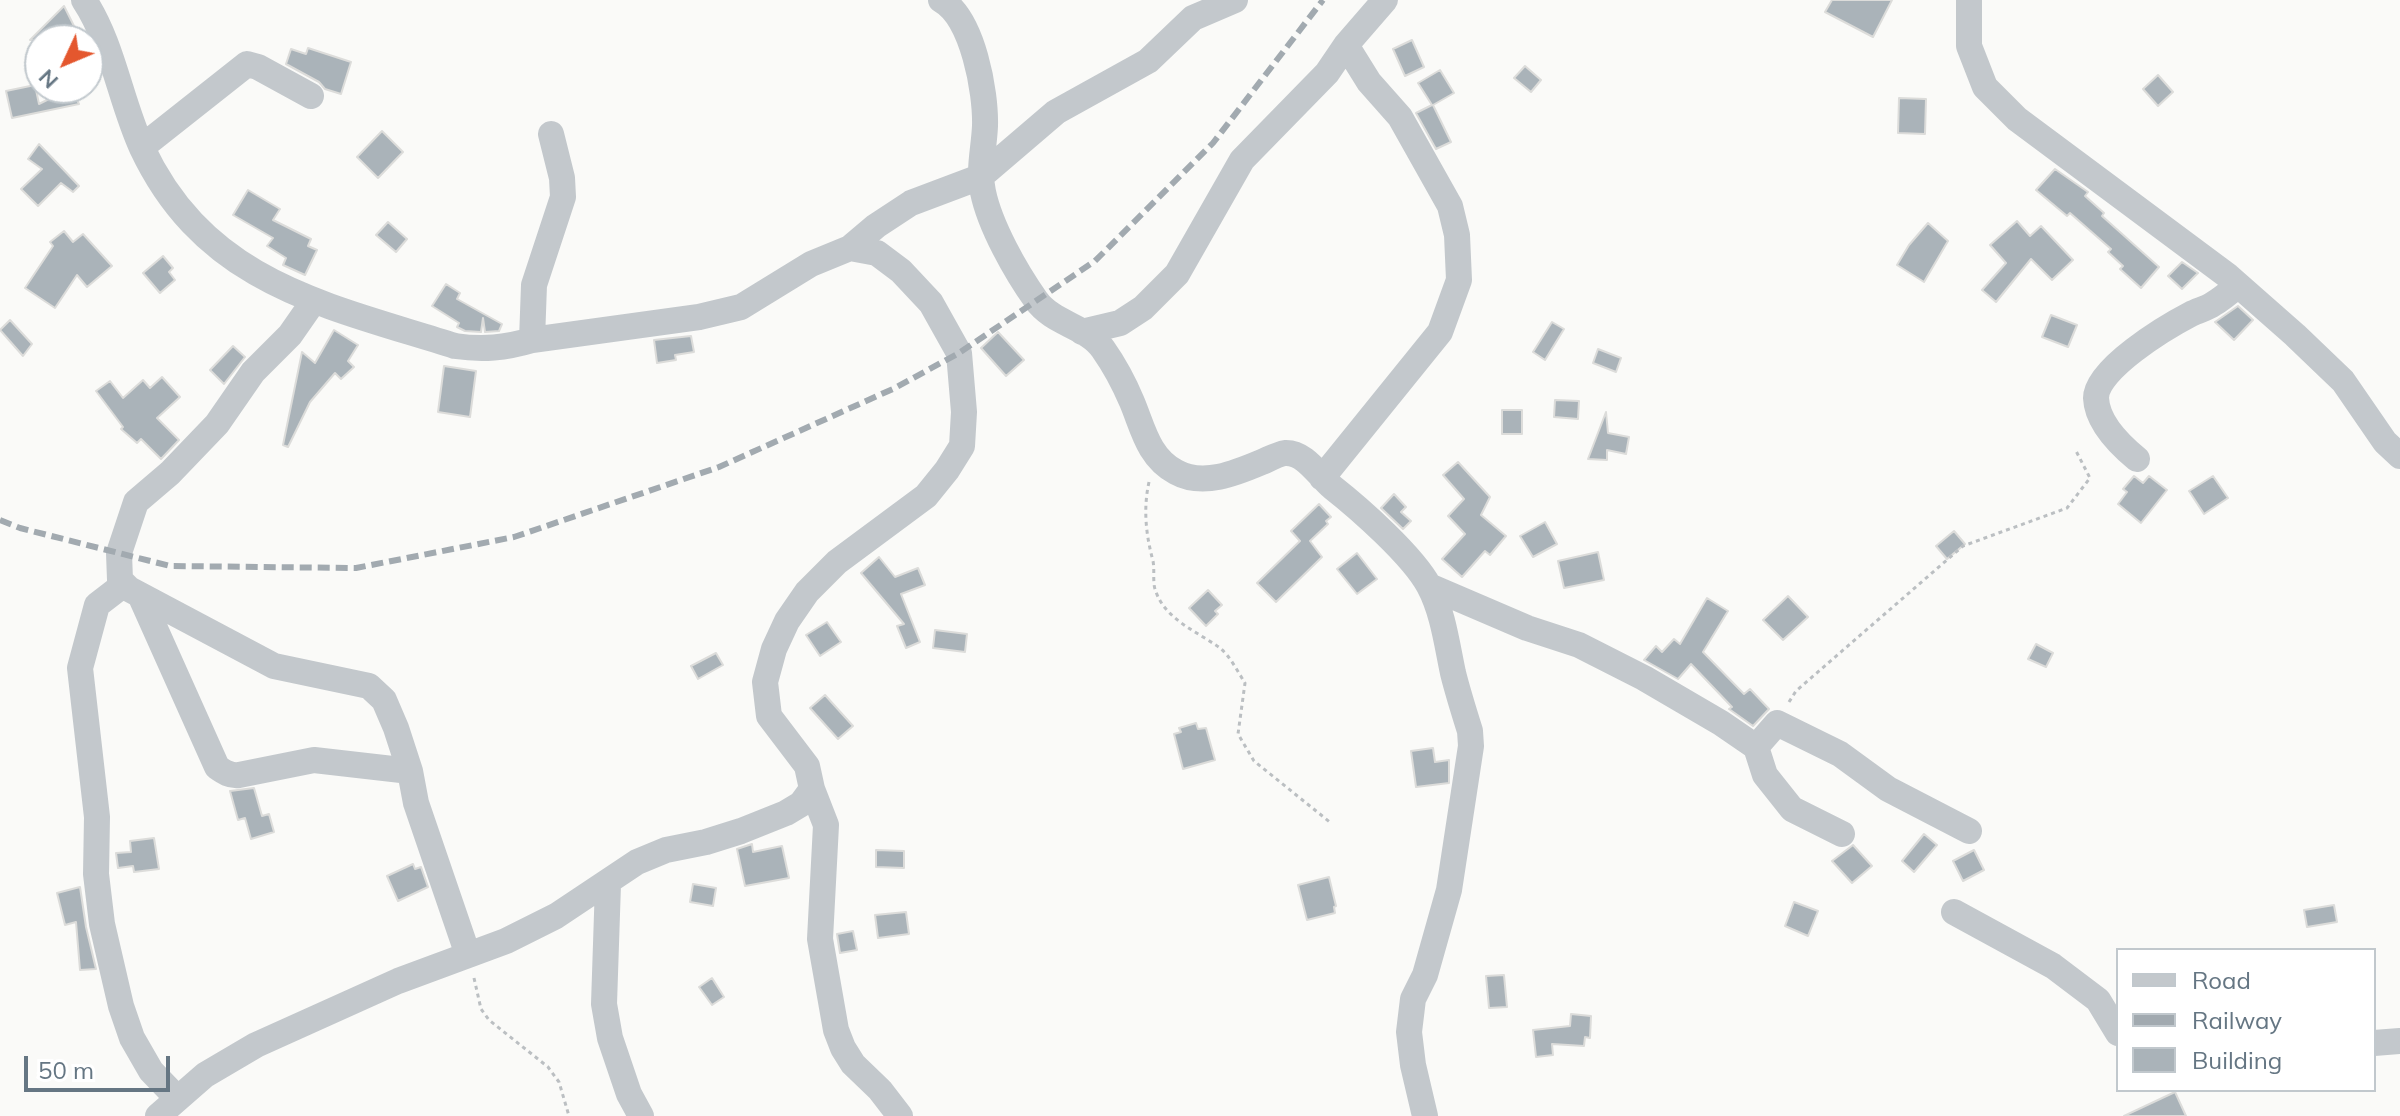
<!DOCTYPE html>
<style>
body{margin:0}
#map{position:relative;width:2400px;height:1116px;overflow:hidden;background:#fafaf8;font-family:Mulish,sans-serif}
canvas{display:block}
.legend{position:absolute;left:2116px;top:948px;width:260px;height:144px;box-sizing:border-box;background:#fff;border:2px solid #c1c8cd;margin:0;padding:10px 14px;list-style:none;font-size:24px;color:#657683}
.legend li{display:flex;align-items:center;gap:16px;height:40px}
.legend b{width:40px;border:2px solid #c1c8cd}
.north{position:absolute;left:24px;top:24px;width:80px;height:80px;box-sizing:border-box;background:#fff;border:2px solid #c1c8cd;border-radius:50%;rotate:226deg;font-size:22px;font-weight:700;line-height:32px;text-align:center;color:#657683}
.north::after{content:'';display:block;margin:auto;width:28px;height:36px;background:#e4572e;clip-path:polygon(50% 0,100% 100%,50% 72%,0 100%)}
.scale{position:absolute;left:24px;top:1056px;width:146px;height:36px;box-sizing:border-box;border:4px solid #657683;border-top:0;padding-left:10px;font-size:24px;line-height:28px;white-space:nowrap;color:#657683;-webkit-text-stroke:6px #fff;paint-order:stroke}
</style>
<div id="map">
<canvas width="2400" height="1116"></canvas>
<ul class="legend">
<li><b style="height:10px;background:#c3c8cc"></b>Road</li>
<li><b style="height:10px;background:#a2aab0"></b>Railway</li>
<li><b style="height:22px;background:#aab3b9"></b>Building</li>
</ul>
<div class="north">N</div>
<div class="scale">50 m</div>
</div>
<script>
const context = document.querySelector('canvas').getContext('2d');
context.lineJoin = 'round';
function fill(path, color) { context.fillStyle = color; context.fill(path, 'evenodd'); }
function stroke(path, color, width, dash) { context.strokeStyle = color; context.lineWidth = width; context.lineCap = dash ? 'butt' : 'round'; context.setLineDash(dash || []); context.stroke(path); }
const building = new Path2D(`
 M1832,0h60l-19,37 -48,-25z
 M64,6l12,24 -10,10h-36z
 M1412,40l12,27 -19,9 -12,-27z
 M308,48l43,14 -10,32 -16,-5 -6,-7 -33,-18 5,-15 15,5z
 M1525,66l16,14 -10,12 -17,-14z
 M1440,70l14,23 -21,12 18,37 -15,7 -20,-36 16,-8 -14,-22z
 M2158,75l15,17 -15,14 -15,-17z
 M35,85l4,19 32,-16 8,16 -67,14 -6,-27z
 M1899,98l27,1 -1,35 -27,-1z
 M382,131l21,21 -25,26 -21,-21z
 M39,144l40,42 -6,6 -12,-9 -23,23 -17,-17 21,-20 -14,-10z
 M2055,169l33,23 -3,4 19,17 -2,3 57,51 -18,21 -21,-19 3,-3 -15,-14 3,-3 -41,-36 -3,3 -31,-26z
 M248,190l32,19 -7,11 38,19 -3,7 9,4 -12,25 -22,-10 3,-7 -19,-12 6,-8 -40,-23z
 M2017,221l13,15 11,-10 32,34 -21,20 -21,-21 -35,43 -14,-12 24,-27 -16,-18z
 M388,222l19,17 -11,13 -20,-17z
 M1928,223l20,18 -24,41 -27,-17 12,-20z
 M64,231l9,11 10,-8 29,32 -25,21 -10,-12 -22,33 -30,-20 28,-42 -3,-4z
 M163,256l10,12 -4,4 6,8 -15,13 -17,-20z
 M2182,262l16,11 -16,16 -14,-13z
 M446,284l14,9 -3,6 45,25 -3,7 -14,1 -2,-14 -2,14 -16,-1 -8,-4 2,-4 -27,-17z
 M2238,306l15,14 -19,20 -19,-18z
 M2051,315l26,10 -9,22 -26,-10z
 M10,320l22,24 -9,12 -23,-26z
 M1552,322l12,7 -19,31 -12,-8z
 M334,330l24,15 -10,16 6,6 -13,12 -6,-6 -25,29 -22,45 -5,-2 19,-93 13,11z
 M998,332l26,28 -18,16 -25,-28z
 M691,336l3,16 -19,3 1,5 -19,3 -3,-23z
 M233,346l12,11 -21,27 -14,-14z
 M1598,349l23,9 -5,14 -23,-9z
 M444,366l32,5 -6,46 -32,-5z
 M162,377l18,20 -23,21 22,22 -18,19 -20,-20 -4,4 -16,-14 2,-2 -27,-36 14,-10 13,17 20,-18 7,8z
 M1555,400l24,1 -1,18 -24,-2z
 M1502,410h20v24h-20z
 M1606,412l2,21 21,4 -3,17 -19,-4v10l-19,-1z
 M1458,462l32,35 -9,18 25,21 -16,19 -5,-4 -23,26 -20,-18 23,-25 -17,-18 16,-17 -21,-24z
 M2134,476l9,7 6,-7 18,14 -26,33 -23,-19 9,-12 -4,-3z
 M2213,476l15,22 -24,16 -15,-23z
 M1394,494l12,13 -5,5 10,9 -8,8 -22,-21z
 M1319,504l12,13 -5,4 2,3 -18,17 12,16 -46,45 -19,-19 43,-42 -9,-10z
 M1545,522l12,22 -24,13 -13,-21z
 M1954,531l11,13 -18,15 -11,-13z
 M1598,552l6,28 -40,8 -6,-27z
 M1357,553l20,26 -20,15 -20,-25z
 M879,557l16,20 23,-9 7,17 -24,9 19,48 -14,6 -9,-22 7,-2 -43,-51z
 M1208,590l14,15 -7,6 3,3 -12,12 -17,-18z
 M1788,596l20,21 -25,23 -20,-20z
 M1707,598l21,13 -25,41 41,42 6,-5 19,20 -16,17 -24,-17 3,-2 -41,-43 -13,15 -34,-19 12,-14 6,6 12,-13 6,5z
 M827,622l14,20 -21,14 -14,-21z
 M935,630l32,4 -2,18 -32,-4z
 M2036,644l17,9 -7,14 -18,-8z
 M716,653l7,12 -25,14 -7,-13z
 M825,695l28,31 -15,13 -28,-31z
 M1196,723l2,6 8,-1 9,32 -32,9 -9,-35 7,-2 -2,-4z
 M1433,748l2,14 14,-2v23l-33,4 -5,-36z
 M254,788l8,28 7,-2 5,18 -23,7 -6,-21 -7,2 -8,-29z
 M1924,834l13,11 -23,27 -12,-11z
 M154,838l5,31 -25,3 -1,-6 -15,2 -2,-15 15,-1 -1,-11z
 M752,844l1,8 29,-6 7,32 -44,8 -8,-37z
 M1853,845l19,21 -20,17 -20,-22z
 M876,850l28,1v17l-28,-1z
 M1974,850l10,20 -21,11 -10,-20z
 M413,864l2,5 6,-2 7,20 -30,14 -11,-25z
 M1329,877l7,29 -2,1 1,6 -28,7 -9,-35z
 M693,884l23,4 -3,18 -23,-4z
 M80,887l6,40 10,42 -16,1 -4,-48 -11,3 -8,-32z
 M1794,902l24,9 -10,25 -23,-10z
 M2334,905l3,17 -30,5 -3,-17z
 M906,912l3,22 -31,4 -3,-23z
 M853,931l4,19 -17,3 -3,-19z
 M1504,975l3,32 -18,1 -3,-32z
 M712,978l12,19 -12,8 -13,-18z
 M1571,1014l20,2 -1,22 -5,-1 -1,9 -32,-2 1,11 -17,2 -3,-27 37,-4z
 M2175,1092l11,24h-62z`);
const path = new Path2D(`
 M1149,482c-6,27 -3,53 4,79 2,10 -1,22 3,31 10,28 42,40 64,56 10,8 18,24 25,35l-7,51 16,27 77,62
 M1789,702l7,-11 167,-145 104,-38 23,-30 -15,-29
 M474,978l7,31 8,11 59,47 11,15 10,34`);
const minor = new Path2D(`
 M84,0c29,44 36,100 58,148 64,136 184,157 313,198 28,4 50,2 77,-6l167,-23 42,-10 70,-43 39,-16 27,5 24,18 30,32 28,50 5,59 -2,34 -15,24 -21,26 -89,66 -30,30 -20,29 -13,28 -9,33 4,34 38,50 5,23 -11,15 -15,9 -45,18 -35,11 -40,8 -29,12 -81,54 -50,25 -108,40 -142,64 -51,30 -47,41
 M941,0c32,18 45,92 44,126 -1,23 -7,44 -2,66 7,34 33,80 53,108 17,24 51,26 67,49 12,17 21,34 29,53 11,26 16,55 44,70 27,15 60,1 86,-10 7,-3 16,-8 23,-9 20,-1 33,22 47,34 28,22 81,69 97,99 14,26 18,59 24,87 5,20 11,39 17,58l1,15 -22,144 -24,85 -12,24 -4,33 4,33 12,51
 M1969,0v46l16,41 32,32 211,157 67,59 48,46 42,61 15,14
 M142,147l105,-83 11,3 53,29
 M850,248l26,-22 35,-23 69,-26 76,-65 92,-51 45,-43 42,-18
 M313,302l-23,33 -37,37 -36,52 -47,49 -34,29 -17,51 1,27 9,9 145,77 95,20 15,14 12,28 14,43 6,32 52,152
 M1082,332l38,-9 23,-15 34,-34 65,-114 85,-87 19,-28 39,-45
 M532,340l2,-55 29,-88 -1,-19 -11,-44
 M2137,459c-17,-14 -40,-37 -41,-61 0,-29 70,-71 95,-84 7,-4 15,-5 22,-10 9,-5 17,-12 25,-19
 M1322,478l118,-146 19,-52 -2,-45 -7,-29 -50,-89 -31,-35 -23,-37
 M123,585l-26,20 -17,63 17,149 -1,57 6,50 19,82 11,32 19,33 26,27
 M1429,586l98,42 52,17 65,33 77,45 35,24 9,28 27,34 50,25
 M140,595l77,172c7,5 13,9 22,8l75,-15 96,11
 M1756,747l21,-24 63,31 48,35 81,42
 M812,789l14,36 -6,114 16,91 7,18 10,16 27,26 20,26
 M608,884l-4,120 6,34 19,56 12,22
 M1954,912l99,54 45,34 20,33
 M2374,1043l26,-2`);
const rail = new Path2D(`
 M0,520l20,8 150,38 186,2 158,-31 205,-70 176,-79 64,-35 136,-92 118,-118 110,-143`);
fill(building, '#aab3b9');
stroke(building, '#dcdcda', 2);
stroke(path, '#bbbfc2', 3, [4, 4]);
stroke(minor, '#c3c8cc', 26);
stroke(rail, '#a2aab0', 6, [12, 6]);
</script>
